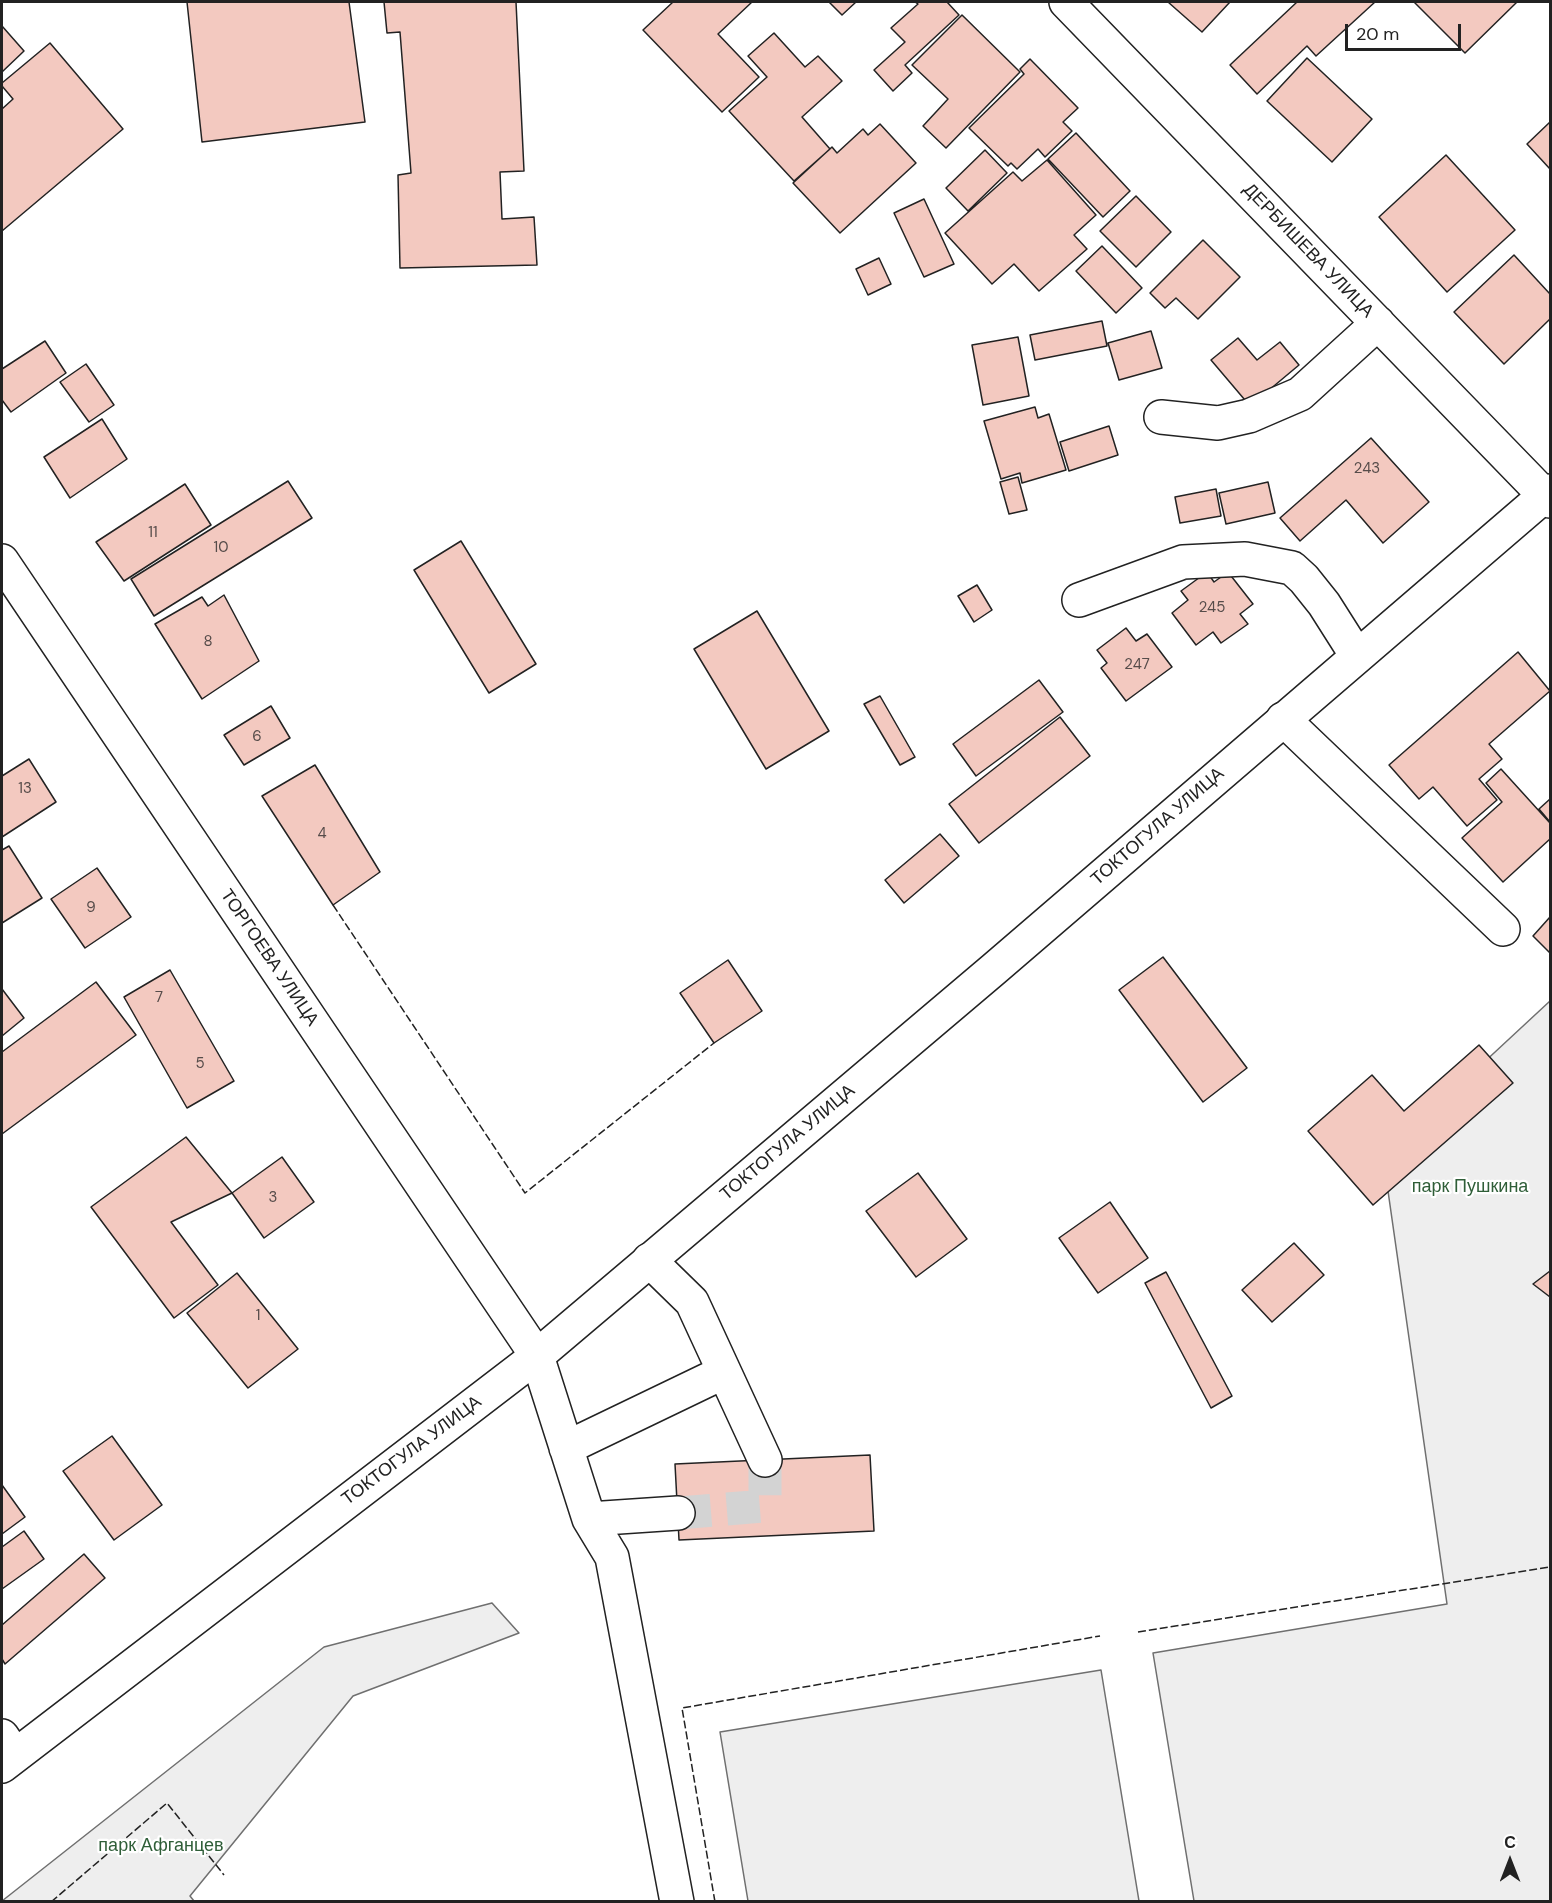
<!DOCTYPE html>
<meta charset="utf-8">
<style>
body{margin:0}
#map{position:relative;width:1552px;height:1903px;overflow:hidden;background:#fff;font-family:"DM Sans",sans-serif}
canvas{display:block}
.frame{position:absolute;inset:0;border:3px solid #222;pointer-events:none}
.north{position:absolute;left:1480px;top:1831px;width:60px;height:60px;-webkit-text-stroke:4px #fff;paint-order:stroke;rotate:0deg;font-size:16px;font-weight:700;line-height:24px;text-align:center;color:#222}
.north::after{content:'';display:block;margin:auto;width:21px;height:27px;background:#222;clip-path:polygon(50% 0,100% 100%,50% 72%,0 100%)}
.scale{position:absolute;left:1345px;top:24px;width:116px;height:27px;box-sizing:border-box;border:3px solid #222;border-top:0;padding-left:8px;font-size:18px;line-height:21px;white-space:nowrap;color:#222;-webkit-text-stroke:4px #fff;paint-order:stroke}
</style>
<div id="map">
<canvas width="1552" height="1903"></canvas>
<div class="frame"></div>
<div class="north">С</div>
<div class="scale">20 m</div>
</div>
<script>
const context = document.querySelector('canvas').getContext('2d');
context.lineJoin = 'round';
function fill(path, color) { context.fillStyle = color; context.fill(path, 'evenodd'); }
function stroke(path, color, width, dash) { context.strokeStyle = color; context.lineWidth = width; context.lineCap = dash ? 'butt' : 'round'; context.setLineDash(dash || []); context.stroke(path); }
function label(font, color, halo, rows, align = 'center') {
  context.font = font + ' "DM Sans",sans-serif'; context.lineWidth = 4.5; context.setLineDash([]); context.textBaseline = 'middle'; context.strokeStyle = halo; context.fillStyle = color; for (const [text, x, y, turn = 0] of rows) {
    context.save(); context.translate(x, y); context.rotate((+turn || 0) * Math.PI / 180); context.textAlign = isNaN(turn) ? turn : align; if (halo) context.strokeText(text, 0, 0); context.fillText(text, 0, 0); context.restore();
  }
}
const green = new Path2D(`
 M1550,1001v900h-356l-41,-248 294,-49 -64,-448z
 M492,1603l27,30 -166,63 -163,200 4,5h-192l322,-254z
 M1101,1670l38,231h-391l-28,-169z`);
const building = new Path2D(`
 M187,2h162l16,120 -163,20z
 M384,2h132l8,169 -24,1 2,47 32,-2 3,48 -137,3 -2,-93 13,-2 -11,-141 -13,1z
 M673,2h79l-34,32 41,43 -37,35 -79,-82z
 M829,2h27l-14,13z
 M915,2h32l12,13 -54,50 7,8 -19,18 -19,-21 31,-28 -14,-14 27,-24z
 M1168,2h62l-28,30z
 M1297,2h78l-59,54 -9,-10 -50,48 -27,-29z
 M1414,2h103l-52,51z
 M962,15l58,57 -74,76 -23,-22 25,-27 -36,-34z
 M2,26l22,25 -22,21z
 M774,33l31,34 13,-11 24,25 -40,36 28,32 -36,32 -65,-70 38,-34 -19,-21z
 M50,43l73,86 -121,102v-122l11,-10 -11,-13v-3z
 M1307,58l65,61 -40,43 -65,-61z
 M1030,59l48,49 -15,14 9,9 -27,26 -7,-8 -21,20 -6,-6 -3,3 -39,-38 55,-54 -4,-5z
 M1550,122v47l-23,-25z
 M880,124l36,39 -76,70 -47,-50 39,-36 5,6 26,-24 5,6z
 M1076,133l54,58 -27,26 -55,-58z
 M985,150l22,23 -39,38 -22,-23z
 M1446,155l69,75 -68,62 -68,-75z
 M1047,160l49,55 -22,20 13,14 -48,42 -25,-27 -22,20 -47,-51 68,-61 9,9z
 M1136,196l35,36 -35,35 -36,-36z
 M924,199l30,65 -30,13 -30,-64z
 M1203,240l37,37 -42,42 -22,-21 -11,10 -15,-15z
 M1102,246l40,42 -26,25 -40,-42z
 M1514,255l36,39v25l-46,45 -50,-52z
 M879,258l12,26 -23,11 -12,-26z
 M1102,321l5,25 -72,14 -5,-25z
 M1151,331l11,37 -43,12 -11,-37z
 M1018,337l11,59 -46,9 -11,-60z
 M1238,338l19,22 23,-18 19,23 -49,41 -39,-46z
 M45,341l21,32 -55,39 -9,-12v-31z
 M86,364l28,41 -25,17 -29,-40z
 M1035,407l3,11 11,-4 17,56 -44,13 -2,-10 -19,6 -17,-58z
 M102,419l25,40 -57,39 -26,-41z
 M1109,426l9,29 -49,16 -9,-29z
 M1371,438l58,64 -46,41 -37,-43 -46,41 -20,-23z
 M1018,477l9,33 -18,4 -9,-32z
 M288,481l24,37 -158,98 -23,-37z
 M1268,482l7,31 -49,11 -7,-31z
 M185,484l26,41 -87,56 -28,-39z
 M1216,489l5,27 -41,7 -5,-26z
 M461,541l75,123 -47,29 -75,-123z
 M1207,572l7,10 14,-10 25,32 -13,10 8,10 -27,19 -8,-11 -17,13 -24,-32 16,-13 -7,-9z
 M977,585l15,25 -18,12 -16,-26z
 M224,595l35,66 -57,38 -47,-75 47,-27 6,9z
 M757,611l72,120 -63,38 -72,-120z
 M1126,628l10,13 11,-7 25,33 -46,34 -25,-33 6,-5 -10,-13z
 M1518,652l32,39 -61,53 13,15 -23,20 18,21 -30,26 -34,-39 -14,12 -30,-34z
 M1039,680l24,32 -87,64 -23,-32z
 M880,696l35,61 -15,8 -36,-61z
 M271,706l19,32 -46,27 -20,-30z
 M1060,717l30,39 -111,87 -30,-39z
 M29,759l27,43 -54,35v-61z
 M315,765l65,107 -47,33 -71,-109z
 M1501,769l49,54v16l-47,43 -41,-44 40,-36 -16,-19z
 M1550,799v23l-11,-13z
 M940,834l19,22 -55,47 -19,-23z
 M9,846l33,52 -40,25v-73z
 M97,868l34,49 -46,31 -34,-49z
 M1550,917v36l-17,-17z
 M1163,957l84,111 -44,34 -84,-112z
 M728,960l34,51 -48,32 -34,-50z
 M170,970l64,111 -47,27 -63,-111z
 M96,982l40,53 -134,99v-82z
 M2,989l22,29 -22,18z
 M1479,1045l34,38 -140,122 -65,-74 64,-56 32,36z
 M186,1137l46,56 -61,29 47,63 -44,33 -83,-111z
 M282,1157l32,45 -50,36 -32,-45z
 M918,1173l49,66 -51,38 -50,-66z
 M1110,1202l38,56 -50,35 -39,-55z
 M1294,1243l30,32 -52,47 -30,-32z
 M1550,1271v26l-17,-13z
 M1166,1272l66,124 -21,12 -66,-125z
 M237,1273l61,76 -50,39 -61,-75z
 M112,1436l50,69 -48,35 -51,-69z
 M870,1455l4,76 -195,9 -4,-76z
 M2,1485l23,32 -23,17z
 M24,1531l20,28 -42,30v-42z
 M84,1554l21,24 -100,86 -3,-5v-34z`);
const minorTunnel = new Path2D(`
 M678,1513l87,-7v-46`);
const minor = new Path2D(`
 M1066,2l484,499
 M1161,417l57,6 31,-7 51,-22 78,-71
 M2,561l535,795 52,163 23,38 65,345
 M1079,600l104,-38 62,-3 47,9 12,11 20,25 33,52
 M1283,719l220,210
 M649,1260l43,42 73,158
 M566,1448l158,-76
 M589,1519l89,-6
 M2,1736l13,19`);
const highway = new Path2D(`
 M2,1766l535,-410 457,-387 556,-478`);
const fence = new Path2D(`
 M333,905l192,288 189,-150
 M1138,1632l412,-65
 M51,1902l116,-99 57,72
 M715,1902l-33,-194 418,-72`);
const numberNames = [
 ["243",1367,469],
 ["11",153,533],
 ["10",221,548],
 ["245",1212,608],
 ["8",208,642],
 ["247",1137,665],
 ["6",257,737],
 ["13",25,789],
 ["4",322,834],
 ["9",91,908],
 ["7",159,998],
 ["5",200,1064],
 ["3",273,1198],
 ["1",258,1316]
];
const streetNames = [
 ["ДЕРБИШЕВА УЛИЦА",1308,251,46],
 ["ТОКТОГУЛА УЛИЦА",1158,827,-41],
 ["ТОРГОЕВА УЛИЦА",269,958,56],
 ["ТОКТОГУЛА УЛИЦА",788,1143,-40],
 ["ТОКТОГУЛА УЛИЦА",412,1451,-37]
];
const parkNames = [
 ["парк Пушкина",1470,1187],
 ["парк Афганцев",161,1846]
];
fill(green, '#eee');
stroke(green, '#6f6f6f', 1.5);
fill(building, '#f3c9c0');
stroke(building, '#222', 1.5);
stroke(minorTunnel, '#d3d3d3', 33, [33, 16]);
stroke(minor, '#222', 36);
stroke(highway, '#222', 36);
stroke(minor, '#fff', 33);
stroke(highway, '#fff', 33);
stroke(fence, '#222', 1.5, [8, 3]);
label('15px', '#564c4a', null, numberNames);
label('18px', '#222', '#fff', streetNames);
label('18px', '#2f5e38', '#fff', parkNames);
</script>
